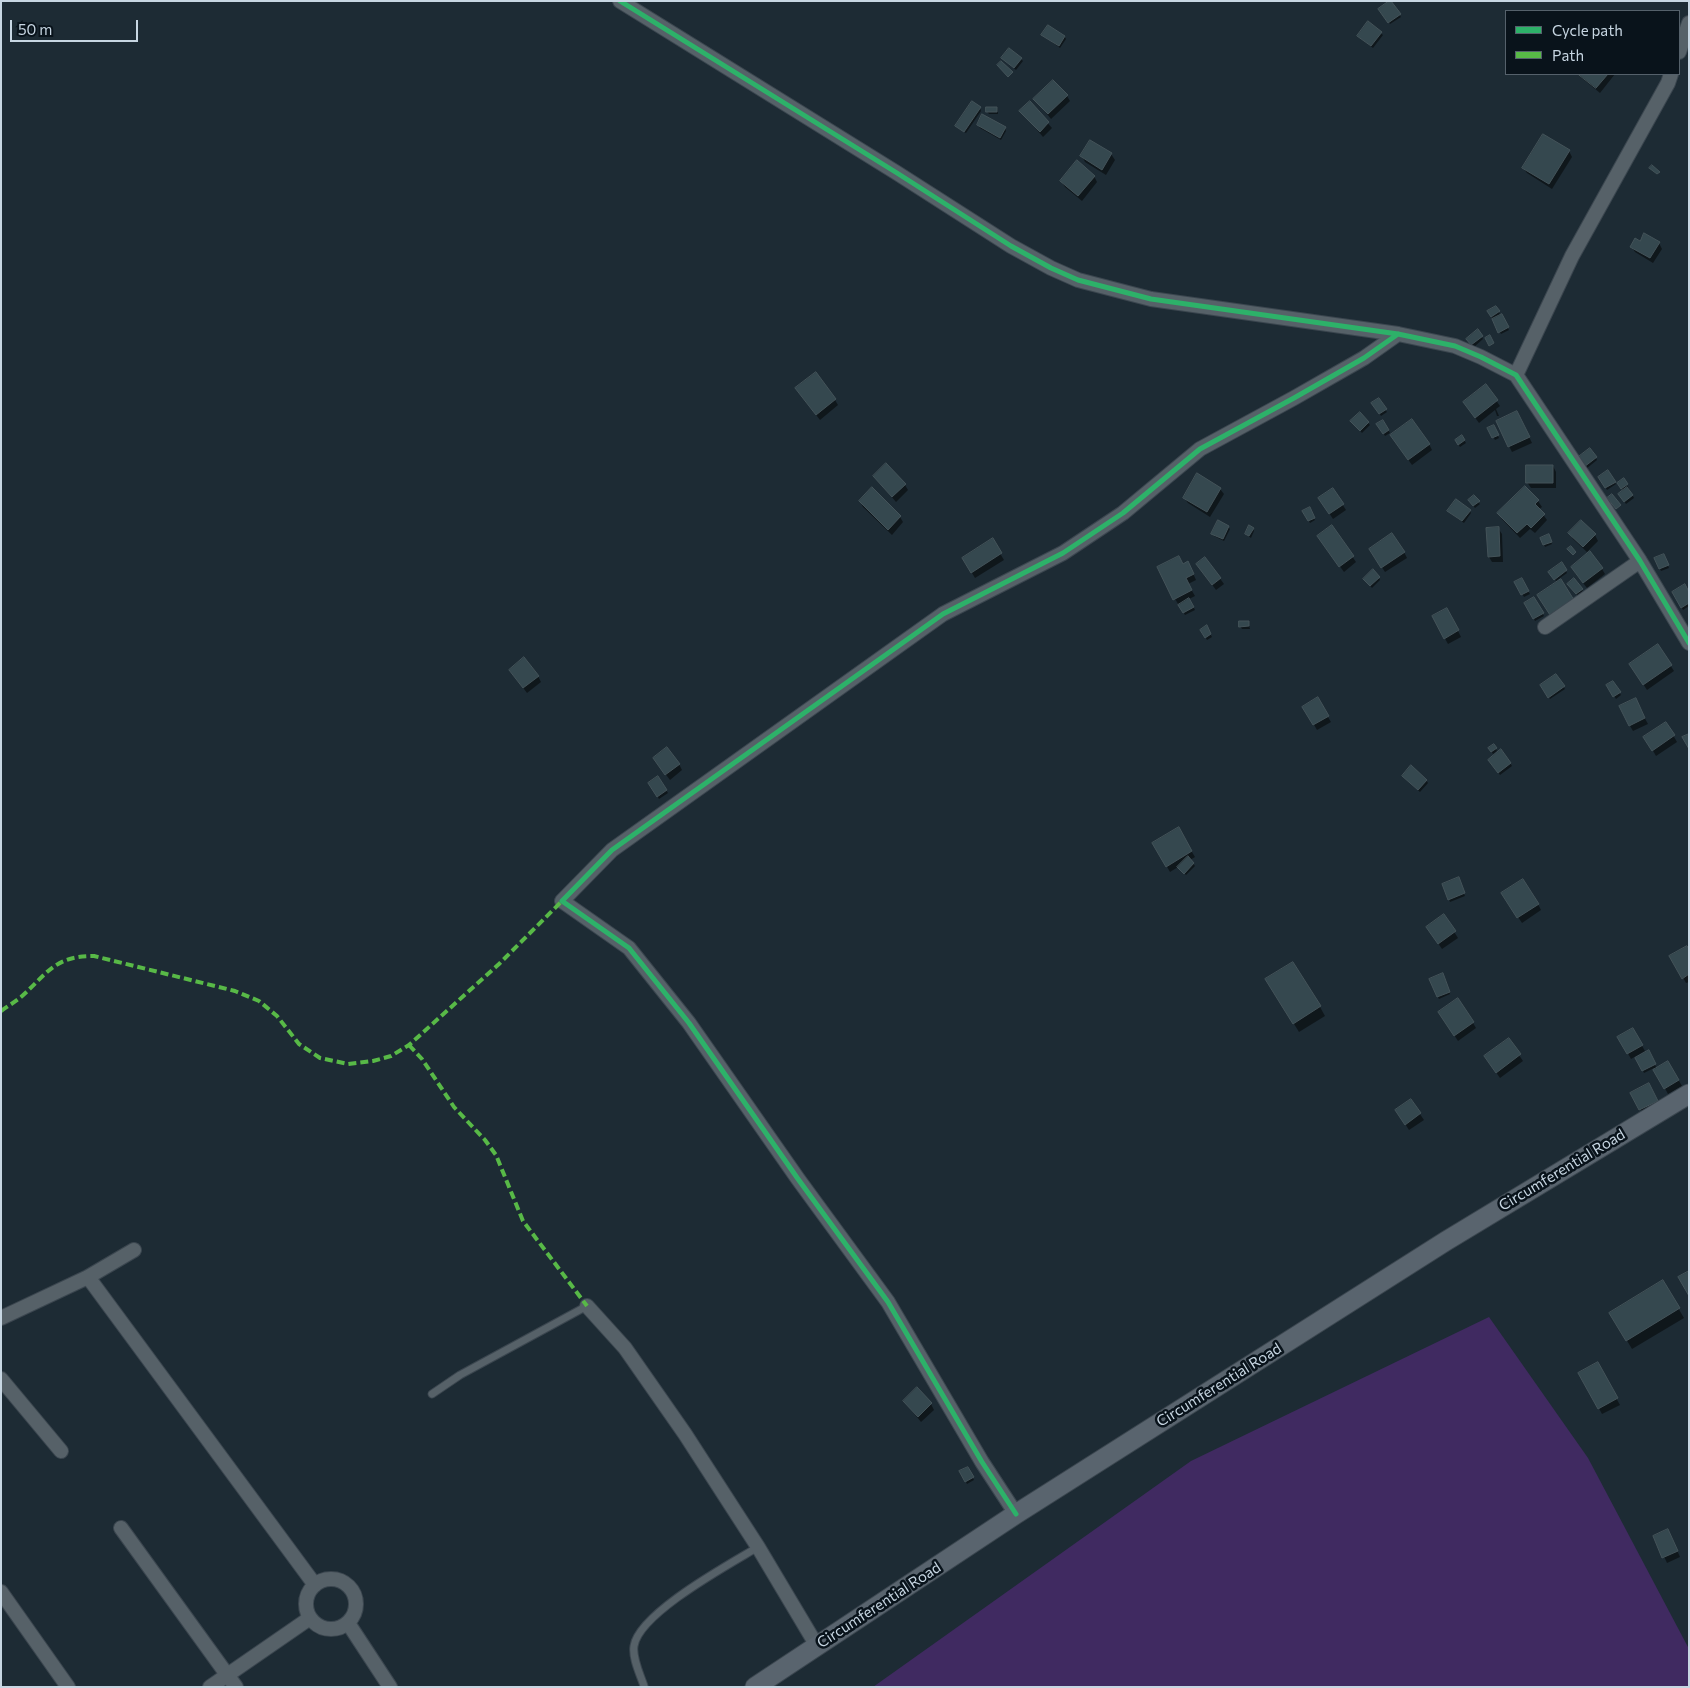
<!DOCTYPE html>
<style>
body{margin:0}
#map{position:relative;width:1690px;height:1688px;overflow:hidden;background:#1d2b34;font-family:Commissioner,sans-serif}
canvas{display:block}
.frame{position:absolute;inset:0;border:2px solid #c7d6e2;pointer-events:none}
.legend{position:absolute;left:1505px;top:10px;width:175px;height:65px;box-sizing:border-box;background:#09131b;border:1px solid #55616b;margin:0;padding:6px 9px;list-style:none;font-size:15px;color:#c7d6e2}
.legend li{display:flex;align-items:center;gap:10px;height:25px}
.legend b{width:25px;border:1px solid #55616b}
.scale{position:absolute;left:10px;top:20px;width:128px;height:22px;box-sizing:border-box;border:2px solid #c7d6e2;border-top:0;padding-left:6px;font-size:15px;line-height:18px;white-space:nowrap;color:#c7d6e2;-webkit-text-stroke:4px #09131b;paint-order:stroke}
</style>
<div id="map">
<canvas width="1690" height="1688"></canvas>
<div class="frame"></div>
<ul class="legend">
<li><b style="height:6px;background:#2db169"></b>Cycle path</li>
<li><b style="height:6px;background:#58b947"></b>Path</li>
</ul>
<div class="scale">50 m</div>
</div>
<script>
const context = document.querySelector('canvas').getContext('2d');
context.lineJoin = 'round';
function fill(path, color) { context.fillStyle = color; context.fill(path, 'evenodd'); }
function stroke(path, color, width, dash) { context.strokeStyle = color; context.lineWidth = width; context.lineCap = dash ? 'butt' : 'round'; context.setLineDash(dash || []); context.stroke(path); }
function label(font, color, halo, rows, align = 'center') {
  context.font = font + ' Commissioner,sans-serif'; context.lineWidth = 5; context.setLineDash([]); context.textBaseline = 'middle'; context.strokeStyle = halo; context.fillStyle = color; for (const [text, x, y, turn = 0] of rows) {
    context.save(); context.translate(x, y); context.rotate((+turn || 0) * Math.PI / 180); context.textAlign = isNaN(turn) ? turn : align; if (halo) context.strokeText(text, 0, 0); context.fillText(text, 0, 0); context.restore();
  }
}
const green = new Path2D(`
 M1489,1317l99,141 101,191v38h-816l318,-226z`);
const shadow = new Path2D(`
 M1390,2l11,15 -11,7 -10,-15z
 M1369,23l14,12 -10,13 -13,-10z
 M1043,35l21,1 2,3 -6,9z
 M1002,58l19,1 2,2 -7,9z
 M1577,74h38l-15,19z
 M1067,96l3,5 -19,18 -16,-20z
 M1030,103l22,25 -9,9 -22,-26z
 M980,108l1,3 -15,22 -8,-5 -1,-2z
 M997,108l1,6h-9l-2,-3z
 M978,125l27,3 1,3 -5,9 -21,-12z
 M1091,141l20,13 4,6 -9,15 -21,-13 -3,-6z
 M1569,151l3,6 -20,32 -25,-16 -4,-5z
 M1094,176l3,6 -15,19 -17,-14 -4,-6z
 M1640,243h19l3,6 -9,14 -18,-11 -3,-5z
 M1496,307l13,23 -8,4 -12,-22z
 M1482,337l1,2 -9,8 -5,-6z
 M1486,386l14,20 -4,3 3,7h-2l-2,-6 -16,13 -11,-15z
 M800,394l35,6 3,5 -18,15z
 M1378,400l9,12 -6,4 -8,-12z
 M1360,414l10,11 -8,8 -9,-10z
 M1520,418l12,25 -20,9 -15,-30z
 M1383,421l7,12 -5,3 -7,-12z
 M1493,426l6,12 -4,2 -6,-11z
 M1462,437l4,6 -6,4 -4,-6z
 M1395,441l34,3 3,6 -20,15z
 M1596,458l1,2 -11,9 -6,-8z
 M1553,466l3,6v16h-25l-4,-6z
 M1608,472l8,12 -9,6 -7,-12z
 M874,476l31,9 3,5 -12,12z
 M1624,480l10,18 -8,6 -7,-10 5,-3 -4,-5z
 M1525,487l13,14 4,6 -3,2 8,11 -12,13 -5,-4 -10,9 -18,-19 -3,-5z
 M1220,489l4,5 -14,23 -22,-14 -4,-5z
 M1333,490l13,20 -13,9 -10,-15z
 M860,501l40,16 3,5 -11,13 -29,-28z
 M1478,502l2,2 -5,4 -4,-5z
 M1309,508l6,12 -5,3 -6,-12z
 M1470,511l1,2 -7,10 -14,-10z
 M1228,527l2,2 -6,12 -10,-5 -1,-2z
 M1332,527l24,35 -12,10 -22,-30z
 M1498,528l4,6 1,28h-11l-3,-5z
 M1253,529l1,2 -3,7 -5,-4z
 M1570,533l25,2 3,6 -11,11 -14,-13z
 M1550,538l2,6 -7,3 -3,-8z
 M992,540l12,20 -29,18 -12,-20z
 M1404,552l3,6 -22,14 -11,-17z
 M1205,558l19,26 -8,6 -19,-26z
 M1665,558l4,10 -8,3 -5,-12z
 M1562,564l5,9 -11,8 -6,-9z
 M1183,565l8,4 5,11 -8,4 7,12 -6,3 6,11 -10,5 -10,-16z
 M1602,569l3,5 -18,14 -12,-15z
 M1379,578l1,2 -8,8 -6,-7z
 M1521,580l9,14 -6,3 -8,-14z
 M1570,587l12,2 1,3 -5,4z
 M1673,593l16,1v12l-6,4z
 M1534,599l10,17 -9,5 -9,-18z
 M1447,609l14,28 -13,7 -15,-27z
 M1248,622l2,7h-8l-2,-3z
 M1206,627l6,10 -5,3 -6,-10z
 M1658,646l16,25 -27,19 -13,-20z
 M510,670l28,6 3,6 -14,11z
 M1556,676l9,13 -15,10 -9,-14z
 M1613,682l8,13 -5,4 -8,-13z
 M1317,699l14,23 -14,8 -13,-23z
 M1638,706l10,18 -15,7 -3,-5z
 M1666,723l11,19 -21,14 -11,-19z
 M1494,745l3,6 -4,3 -3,-5z
 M1491,762l19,1 2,3 -12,9z
 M658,764h21l3,6 -12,10z
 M658,778l10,15 -9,6 -9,-15z
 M1405,778l21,2 2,3 -8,9z
 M1178,829l17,28 -5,3 5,6 -9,9 -8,-8 -8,5 -16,-28z
 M1459,881l6,15 -15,6 -1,-3z
 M1506,899l32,5 3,6 -19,13z
 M1444,916l14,22 -16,11 -11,-16z
 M1689,952v30l-3,1 -15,-27z
 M1444,977l6,17 -11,5 -1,-2z
 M1267,980l53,27 5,9 -26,16z
 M1443,1018l30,5 3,5 -18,13z
 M1633,1030l12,21 -14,8 -12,-22z
 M1508,1039l15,22 -23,17 -11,-16z
 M1649,1052l8,17 11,-7 14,24 -14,8 -14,-26 -10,5 -7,-15z
 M1651,1090l9,17 -16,8 -12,-22z
 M1411,1101l13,19 -15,10 -9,-14z
 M1663,1282l21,36 -52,31 -21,-35z
 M1597,1364l23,41 -18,9 -22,-41z
 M904,1401l27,3 3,6 -13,12z
 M967,1468l7,12 -7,4 -6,-12z
 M1671,1536l9,21 -13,6 -12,-26z`);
const building = new Path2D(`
 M1389,1h2l10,13 -13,9 -10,-14z
 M1368,21l14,11 -11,14 -14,-10z
 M1048,25l17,11 -6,10 -18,-11z
 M1009,48l13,10 -8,10 -13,-10z
 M1001,61l12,11 -5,5 -11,-12z
 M1578,74h30l-12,14z
 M1053,80l15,15 -20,19 -15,-15z
 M972,101l9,6 -17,25 -9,-6z
 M1030,101l19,21 -9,10 -21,-21z
 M986,107h11v5h-11z
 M982,114l24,13 -6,11 -23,-13z
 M1543,134l27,16 -21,34 -27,-16z
 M1090,140l22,13 -10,17 -22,-14z
 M1077,160l18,16 -17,20 -18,-15z
 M1652,165l8,7 -3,2 -8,-6z
 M1644,233l16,9 -10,16 -20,-11 5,-9 5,3z
 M1496,306l4,5 -9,6 -4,-6z
 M1502,314l7,13 -11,6 -6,-14z
 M1478,329l5,7 -12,9 -5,-6z
 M1490,335l4,8 -5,3 -4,-8z
 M816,372l20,27 -20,16 -21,-27z
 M1486,384l12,16 -23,18 -12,-16z
 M1379,398l8,11 -8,5 -8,-11z
 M1517,411l13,26 -22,10 -12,-26z
 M1360,412l9,10 -9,9 -10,-10z
 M1412,419l18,25 -22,16 -18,-25z
 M1383,420l6,10 -6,4 -7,-10z
 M1494,425l5,10 -7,3 -5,-10z
 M1462,435l3,5 -7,5 -3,-5z
 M1590,448l7,9 -13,10 -7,-9z
 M886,463l20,21 -14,13 -19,-21z
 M1526,465h27v18h-27z
 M1608,470l8,12 -11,6 -7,-11z
 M1197,473l24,15 -14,24 -24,-14z
 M1624,478l4,6 -7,5 -4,-6z
 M1525,486l14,14 -4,4 10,10 -14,14 -4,-4 -10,9 -20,-20z
 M872,487l29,29 -13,14 -29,-29z
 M1627,487l6,8 -9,7 -6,-8z
 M1333,488l11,16 -15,10 -11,-16z
 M1612,494l9,11 -5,4 -9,-11z
 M1474,495l6,6 -7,5 -5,-6z
 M1456,499l15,11 -9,11 -15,-10z
 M1310,507l5,11 -7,3 -6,-10z
 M1218,520l11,6 -6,13 -12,-5z
 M1581,520l15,14 -13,13 -15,-14z
 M1249,525l5,3 -5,8 -4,-2z
 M1332,525l22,31 -15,11 -22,-31z
 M1499,527l1,29 -12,1 -2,-29z
 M1392,533l13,19 -24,16 -12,-19z
 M1549,534l3,8 -9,3 -3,-7z
 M993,538l9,15 -31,20 -9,-15z
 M1571,546l5,6 -3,3 -6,-6z
 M1590,551l13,17 -20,15 -12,-16z
 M1664,554l5,11 -10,4 -5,-11z
 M1179,556l4,8 5,-3 6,13 -8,4 6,12 -19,10 -16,-33z
 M1205,557l16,21 -9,7 -16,-21z
 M1562,562l5,8 -13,10 -6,-8z
 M1373,569l7,8 -10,9 -7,-7z
 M1522,578l7,13 -8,4 -7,-13z
 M1574,578l9,11 -7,5 -9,-10z
 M1561,579l13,21 -24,15 -13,-20z
 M1685,584l4,8v11l-8,5 -9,-16z
 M1534,597l10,16 -11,6 -9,-16z
 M1189,598l5,9 -11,6 -5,-8z
 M1447,608l12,22 -15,9 -12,-23z
 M1239,621h10v5l-10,1z
 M1207,625l4,9 -6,4 -5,-8z
 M1658,644l14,21 -29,20 -14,-21z
 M524,657l15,19 -16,12 -14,-18z
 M1556,674l9,12 -17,12 -8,-13z
 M1613,681l8,11 -8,5 -7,-12z
 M1318,697l11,19 -16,9 -11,-18z
 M1636,698l9,20 -16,8 -10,-20z
 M1666,722l9,13 -23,16 -9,-14z
 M1689,734v15l-7,-12z
 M1494,744l3,4 -6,4 -3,-4z
 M667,747l13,17 -15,11 -12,-17z
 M1501,749l10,14 -13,10 -10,-13z
 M1411,765l16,15 -9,10 -16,-14z
 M658,776l9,14 -10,7 -9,-14z
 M1179,827l13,24 -26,16 -14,-24z
 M1188,856l6,7 -10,11 -7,-7z
 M1459,877l6,16 -17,7 -6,-16z
 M1523,879l16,25 -22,14 -16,-25z
 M1444,914l12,17 -18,13 -12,-17z
 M1687,946l2,3v25l-7,5 -13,-23z
 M1293,962l28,44 -28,18 -28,-45z
 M1443,973l7,19 -13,5 -8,-18z
 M1458,998l16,24 -20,14 -16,-24z
 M1633,1028l10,17 -16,9 -10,-17z
 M1509,1038l12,16 -25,19 -12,-17z
 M1649,1050l7,14 -14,7 -7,-13z
 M1668,1061l11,19 -15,9 -11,-19z
 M1649,1083l9,18 -19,9 -9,-17z
 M1411,1099l10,14 -16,12 -10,-15z
 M1689,1271v25l-11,-19z
 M1663,1280l17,28 -54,33 -17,-28z
 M1598,1362l20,36 -20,11 -20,-36z
 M917,1387l15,16 -14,14 -15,-16z
 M968,1467l6,10 -9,5 -6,-11z
 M1668,1529l10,22 -16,7 -9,-22z`);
const service = new Path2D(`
 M432,1394l28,-19 127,-69
 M644,1686c-4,-12 -12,-28 -10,-40 5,-33 96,-82 124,-99`);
const minor = new Path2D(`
 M620,1l277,172 114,73 40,22 27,12 73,19 247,35 57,12 26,11 35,18 124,186 49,82
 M1679,52l10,-29
 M1516,375l56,-119 96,-173 3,-9
 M1545,627l95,-66
 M88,1277l227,308
 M587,1306l38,42 60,86 73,113 59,99
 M1,1318l87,-41 46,-27
 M1,1379l60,72
 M1016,1514l-34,-52 -94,-160 -90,-123 -109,-156 -60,-75 -67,-47 50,-51 331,-236 120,-61 60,-40 77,-64 94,-51 70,-40 34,-24
 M121,1528l115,159
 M306 1604a25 25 0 1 1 50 0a25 25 0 1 1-50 0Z
 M1,1592l67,95
 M348,1623l42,64
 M210,1687l100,-69`);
const secondary = new Path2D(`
 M755,1687l261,-173 430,-273 243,-147`);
const quiet = new Path2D(`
 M1,1011c7,-5 14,-9 20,-14 27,-24 33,-41 73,-41l141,35 24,10 18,15 22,28 21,14 28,6 25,-3 18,-5 18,-11 90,-81 63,-63
 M409,1045l13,14 32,48 31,33 11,15 27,66 64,85`);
const cycleway = new Path2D(`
 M620,1l277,172 114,73 40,22 27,12 73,19 247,35 57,12 26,11 35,18 124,186 49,82
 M1016,1514l-34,-52 -94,-160 -90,-123 -109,-156 -60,-75 -67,-47 50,-51 331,-236 120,-61 60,-40 77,-64 94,-51 70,-40 34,-24`);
const streetNames = [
 ["Circumferential Road",1562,1170,-31],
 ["Circumferential Road",1219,1385,-32],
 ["Circumferential Road",879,1605,-33]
];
fill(green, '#402a61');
fill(shadow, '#0007');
fill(building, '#35484f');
stroke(building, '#445359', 1);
stroke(service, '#3b464f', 9);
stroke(minor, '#3b464f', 16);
stroke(secondary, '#3b464f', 21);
stroke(service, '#566168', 7);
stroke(minor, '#566168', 14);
stroke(secondary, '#59646e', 19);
stroke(quiet, '#58b947', 4, [8, 4]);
stroke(cycleway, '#2db169', 5);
label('15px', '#c7d6e2', '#09131b', streetNames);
</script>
